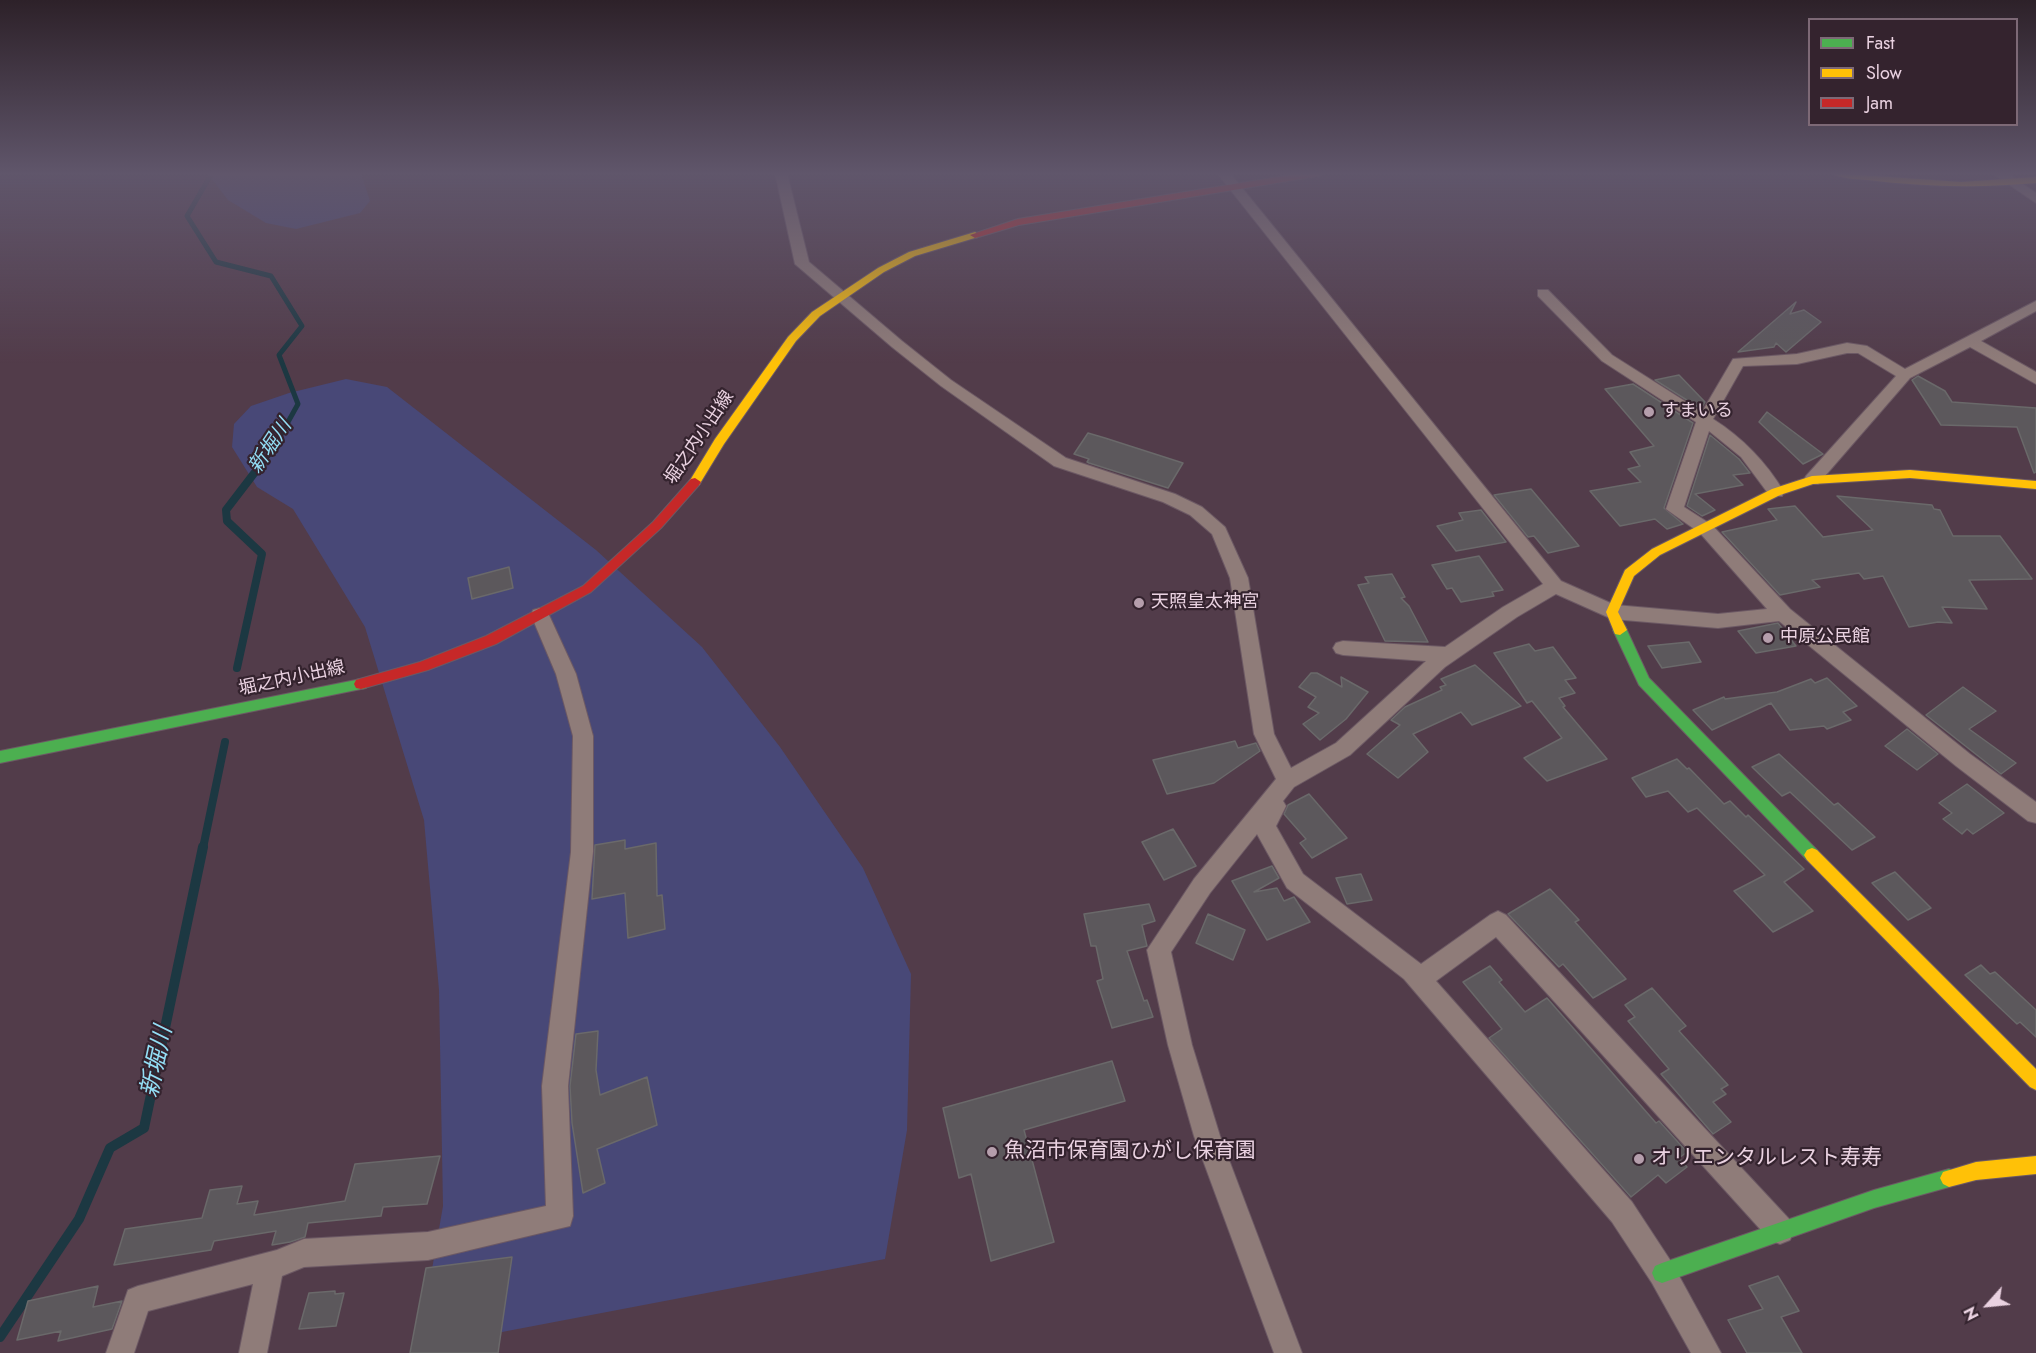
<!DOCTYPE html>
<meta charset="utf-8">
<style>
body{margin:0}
#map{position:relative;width:2036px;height:1353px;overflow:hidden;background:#523c4a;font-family:Jost,sans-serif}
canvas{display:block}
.legend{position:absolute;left:1808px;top:18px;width:210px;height:108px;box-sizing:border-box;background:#34232e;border:2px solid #7d6976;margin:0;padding:8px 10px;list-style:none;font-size:18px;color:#ead2e1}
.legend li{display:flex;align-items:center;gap:12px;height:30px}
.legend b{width:30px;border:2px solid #7d6976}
.north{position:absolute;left:1958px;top:1275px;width:60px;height:60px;-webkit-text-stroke:4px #34232e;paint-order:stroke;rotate:243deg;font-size:16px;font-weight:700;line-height:24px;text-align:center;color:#ead2e1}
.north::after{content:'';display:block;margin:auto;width:21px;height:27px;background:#ead2e1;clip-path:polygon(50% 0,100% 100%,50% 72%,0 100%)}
</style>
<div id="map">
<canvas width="2036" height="1353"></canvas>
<ul class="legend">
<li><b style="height:8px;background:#4caf50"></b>Fast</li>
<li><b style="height:8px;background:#ffc107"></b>Slow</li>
<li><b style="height:8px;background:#c62828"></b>Jam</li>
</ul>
<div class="north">N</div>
</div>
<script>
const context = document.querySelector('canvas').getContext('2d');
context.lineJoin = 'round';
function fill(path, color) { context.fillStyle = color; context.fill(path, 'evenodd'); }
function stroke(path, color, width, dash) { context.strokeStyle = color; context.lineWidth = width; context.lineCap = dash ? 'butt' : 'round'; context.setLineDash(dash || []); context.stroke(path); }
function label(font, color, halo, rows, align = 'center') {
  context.font = font + ' Jost,"Noto Sans JP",sans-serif'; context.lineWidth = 4.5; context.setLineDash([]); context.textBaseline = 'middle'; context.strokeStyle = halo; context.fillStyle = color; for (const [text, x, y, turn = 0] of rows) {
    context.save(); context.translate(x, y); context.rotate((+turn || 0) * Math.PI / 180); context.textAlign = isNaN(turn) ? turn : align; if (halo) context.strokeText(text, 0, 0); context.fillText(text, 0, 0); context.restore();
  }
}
const green = new Path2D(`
 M207,173h154l9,28 -10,12 -64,16 -30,-6 -38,-23z
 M346,379l41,8 209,163 106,97 78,100 83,121 48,106 -4,156 -22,129 -383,73 -79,-11 20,-115 -4,-216 -15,-170 -59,-193 -72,-118 -36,-22 -25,-40 2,-23 17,-18 38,-13z`);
const streamFar2 = new Path2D(`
 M212,173l-25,43 29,46 55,14 31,50 -23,29 19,49 -25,45 -12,16`);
const streamFar1 = new Path2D(`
 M237,668l25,-114 -35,-33 -1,-11 36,-47
 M203,848l22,-106`);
const stream = new Path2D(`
 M0,1337l79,-118 31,-71 34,-20 59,-281`);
const building = new Path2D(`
 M1796,302l-6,12 14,-4 17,12 -35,30 -10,-9 -2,4 -36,5z
 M1679,375l26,27 -4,7 -46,-29z
 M1918,376l27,15 7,11 84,6v64l-2,1 -17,-46 -76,-2 -29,-45z
 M1633,384l60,39 -29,85 19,16 -16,5 -12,-10 -35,7 -30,-35 51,-9 -13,-13 12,-3 -10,-14 24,-6 -49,-57z
 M1767,412l56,42 -20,10 -44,-42z
 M1088,433l17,5 78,25 -15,25 -79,-25 -2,-1 2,-3 -15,-5z
 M1710,435l29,24 11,14 -17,2 10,10 -48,9 20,16 -13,6 -15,-10z
 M1531,489l48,57 -31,7 -14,-17 -6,1 -34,-42z
 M1837,496l95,9 2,4 6,1 13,26h47l32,43 -63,1 18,29 -45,-2 10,16 -14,-1 -29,5 -26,-51 -19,3 -5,-6 -47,7 8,7 -40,8 -58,-63 55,-12 -9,-11 27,-3 28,31 50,-7z
 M1481,510l25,32 -50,9 -19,-25 26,-6 -4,-7z
 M1479,556l24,34 -11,2 2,4 -33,6 -9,-14 -5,1 -15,-24z
 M509,567l4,21 -41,11 -4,-21z
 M1392,574l13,23 -4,1 8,8 19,36 -43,-1 -27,-56 11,-2 -4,-6z
 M1778,623l18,23 -40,7 -18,-22z
 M1689,642l12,20 -39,6 -14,-22z
 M1529,644l6,7 18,-4 23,31 -11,2 10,13 -16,5 6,8 -2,1 44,52 -60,22 -23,-23 38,-20 -30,-37 -5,2 -33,-50z
 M1475,665l46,41 -49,19 -11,-13 -48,22 15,18 -30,26 -31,-24 33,-29 -9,-5 14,-13 37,-17 -2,-3 6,-2 -5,-6z
 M1311,673h6l25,14 -1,-10 27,15 -22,27 -26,21 -17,-16 16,-11 -11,-6 8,-10 -17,-10z
 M1827,678l30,28 -14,6 8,8 -24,9 -3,-3 -34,4 -19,-27 -59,27 -19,-20 31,-13 1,2 52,-7 34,-13 4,4z
 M1963,687l33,24 -27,18 47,34 -15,11 -75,-59z
 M1907,729l31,25 -21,16 -32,-24z
 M1235,741l3,7 18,-5 4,8 -46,32 -47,11 -14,-34z
 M1779,754l55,51 4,-2 37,34 -23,13 -62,-58 -8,4 -30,-29z
 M1677,759l10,10 2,-1 35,36 6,-3 16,16 2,-2 56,54 -20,13 29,29 -40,21 -39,-41 31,-16 -68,-67 -9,4 -20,-21 -22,6 -14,-19z
 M1967,784l37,29 -31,21 -6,-5 -5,5 -19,-15 9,-6 -13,-10z
 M1309,794l38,44 -35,20 -12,-15 6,-4 -22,-25 4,-9z
 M1173,829l23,37 -32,14 -22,-38z
 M625,840v9l31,-6 1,53 5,-1 3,34 -37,9 -3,-45 -33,6 3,-54z
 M1272,866l7,12 -25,14 23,-4 7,13 10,-4 16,25 -43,18 -35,-59z
 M1895,872l36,36 -23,12 -36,-37z
 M1361,874l11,26 -25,4 -11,-26z
 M1550,889l29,31 -4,2 51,57 -33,19 -30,-34 -4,3 -51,-53z
 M1149,904l6,17 -13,4 5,21 -20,5 17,50 3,-1 6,17 -41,11 -15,-47 6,-2 -7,-33h-5l-7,-32z
 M1208,914l37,16 -12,30 -37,-17z
 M1981,965l9,9 5,-2 41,38v27l-16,-15 -3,2 -52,-49z
 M1490,966l12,14 -3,2 26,30 22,-14 109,125 3,-2 28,31 -8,6 8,9 -21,16 -8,-8 -27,22 -142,-159 13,-9 -39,-47z
 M1652,988l34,38 -7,5 49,54 -7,4 5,5 -13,8 18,20 -18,12 -52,-60 8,-5 -41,-48 7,-4 -10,-12z
 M598,1031l-2,39 4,25 47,-18 10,48 -60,24 8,34 -22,10 -11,-70 -2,-37 6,-52z
 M1112,1061l13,40 -101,29 30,112 -63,19 -20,-87 -12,4 -16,-70z
 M440,1156l-13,48 -44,3 -2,9 -73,7 -3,14 -15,5 -18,3 4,-14 -62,10 -3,9 -97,15 11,-36 77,-11 8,-28 32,-4 -5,18 21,-3 -4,14 91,-14 10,-37z
 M512,1257l-14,96h-88l16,-85z
 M1778,1276l21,35 -18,6 21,36h-55l-19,-33 35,-11 -14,-23z
 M98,1286l-5,21 29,-6 -10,28 -54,12 3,-10 -44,9 11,-39z
 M335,1291v3l9,-1 -8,33 -37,3 10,-36z`);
const street = new Path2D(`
 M775,173h12l22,89 93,79 49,39 115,78 109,36 27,13 23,20 23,51 26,156 17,34 45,-25 90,-82 -83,-6 -7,-2 -3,-5 3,-5 7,-2 102,6 58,-40 40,-23 -326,-411h13l331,408 54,24 103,9 49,-5 -67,-76 -34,-24 30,-87 -94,-61 -64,-65v-6h10l64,65 90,57 31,-53 64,-5 50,-11 20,3 38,23 131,-68v10l-55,30 55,31v12l-66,-37 -60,31 -92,106h-12l-2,-4 2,-4 90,-100 -38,-23h-11l-50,11 -54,2 -30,53c30,19 53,43 71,73l-2,4h-12l-29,-39 -32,-26 -25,76 28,18 78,84 180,145 66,48v21l-8,-2 -72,-55 -177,-145 -61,7 -106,-9 -56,-25 -39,23 -72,50 -95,88 -56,32 -11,14 3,5 -10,20 27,48 118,90 69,-49 8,-4 8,4 284,305 4,10 -4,10 -10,4 -10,-4 -274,-303 -60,44 196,221 40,61 49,90h-30l-39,-70 -40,-61 -208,-243 -117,-91 -30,-54 -47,59 -39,59 21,93 28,91 82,217h-28l-80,-217 -26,-91 -21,-95 47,-71 82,-100 -22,-45 -24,-156 -18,-44 -22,-19 -27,-13 -109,-36 -113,-80 -49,-39 -97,-83z
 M1992,173h15l29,20v10z
 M540,608l7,2 2,5 27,59 17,62v116l-25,234 5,130 -3,10 -142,34 -124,7 -22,9 -15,77h-28l14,-69 -105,27 -14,42h-28l22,-63 10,-4 139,-36 27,-11 124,-7 118,-26 -4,-120 29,-234 2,-116 -17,-62 -25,-59 2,-5z`);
const fast = new Path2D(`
 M1620,625l5,1 24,52 168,172 3,5 -3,5 -5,2 -5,-2 -168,-175 -26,-55z
 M361,679l5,1 2,4 -2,4 -5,1 -361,74v-12z
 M1949,1169l6,3 3,6 -3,6 -6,3 -75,21 -212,75 -7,-3 -3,-7 3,-7 7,-3 212,-73z`);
const slow = new Path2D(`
 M1832,173l129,9 75,-5v6c-56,5 -112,4 -168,-3 -11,-1 -27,-1 -36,-7z
 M975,232l5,3 -2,2 -63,19 -31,16 -64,44 -24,25 -72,103 -25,41h-8l-2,-3 26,-43 73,-102 24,-25 66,-44 31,-16z
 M1910,470l126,11v8l-126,-11 -97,6 -33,11 -120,60 -26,21 -16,36 9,18 -7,5 -5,-1 -9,-22 19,-42 27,-21 120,-60 40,-13z
 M1812,848l5,2 219,219v21l-6,-3 -223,-227 -3,-5 3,-5z
 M2036,1156v18l-60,6 -27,7 -6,-3 -3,-6 3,-6 33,-10z`);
const jam = new Path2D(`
 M1302,173h21l-4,3 -300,49 -44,13 -5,-3 48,-16z
 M695,478l6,4 -2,3 -38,43 -70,64 -95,52 -68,26 -67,19 -5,-1 -2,-4 2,-4 64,-18 66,-26 97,-50 70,-64 38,-43z`);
const markers = [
 [1649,412,6,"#b59eac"],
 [1139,603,6,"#b59eac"],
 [1768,638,6,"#b59eac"],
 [992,1152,6,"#b59eac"],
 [1639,1159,6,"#b59eac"]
];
const poiNames = [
 ["すまいる",1661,412],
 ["天照皇太神宮",1151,603],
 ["中原公民館",1780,638]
];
const streetNames = [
 ["堀之内小出線",700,438,-56],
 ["堀之内小出線",292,679,-12]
];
const waterNames = [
 ["新堀川",271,447,-56]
];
const nearPoinames = [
 ["魚沼市保育園ひがし保育園",1004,1152],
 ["オリエンタルレスト寿寿",1651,1159]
];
const nearWaternames = [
 ["新堀川",158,1062,-78]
];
fill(green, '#484877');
stroke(streamFar2, '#1c3842', 5);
stroke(streamFar1, '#1c3842', 8);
stroke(stream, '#1c3842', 10);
fill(building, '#5c585c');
stroke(building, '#6a696a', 1.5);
stroke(street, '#6c5964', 2);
stroke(fast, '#6c5964', 2);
stroke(slow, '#6c5964', 2);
stroke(jam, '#6c5964', 2);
fill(street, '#8f7c79');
fill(fast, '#4caf50');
fill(slow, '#ffc107');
fill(jam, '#c62828');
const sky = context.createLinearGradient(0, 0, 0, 363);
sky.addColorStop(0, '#2d2129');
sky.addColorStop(0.48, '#60566b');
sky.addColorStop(1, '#60566b00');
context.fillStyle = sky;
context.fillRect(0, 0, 2036, 363);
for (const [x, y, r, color] of markers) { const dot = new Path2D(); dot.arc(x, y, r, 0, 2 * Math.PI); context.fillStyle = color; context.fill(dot); stroke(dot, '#34232e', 2); }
label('18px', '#ead2e1', '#34232e', poiNames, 'left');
label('18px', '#ead2e1', '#34232e', streetNames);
label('italic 20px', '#93def5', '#34232e', waterNames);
label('21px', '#ead2e1', '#34232e', nearPoinames, 'left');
label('italic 24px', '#93def5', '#34232e', nearWaternames);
</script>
